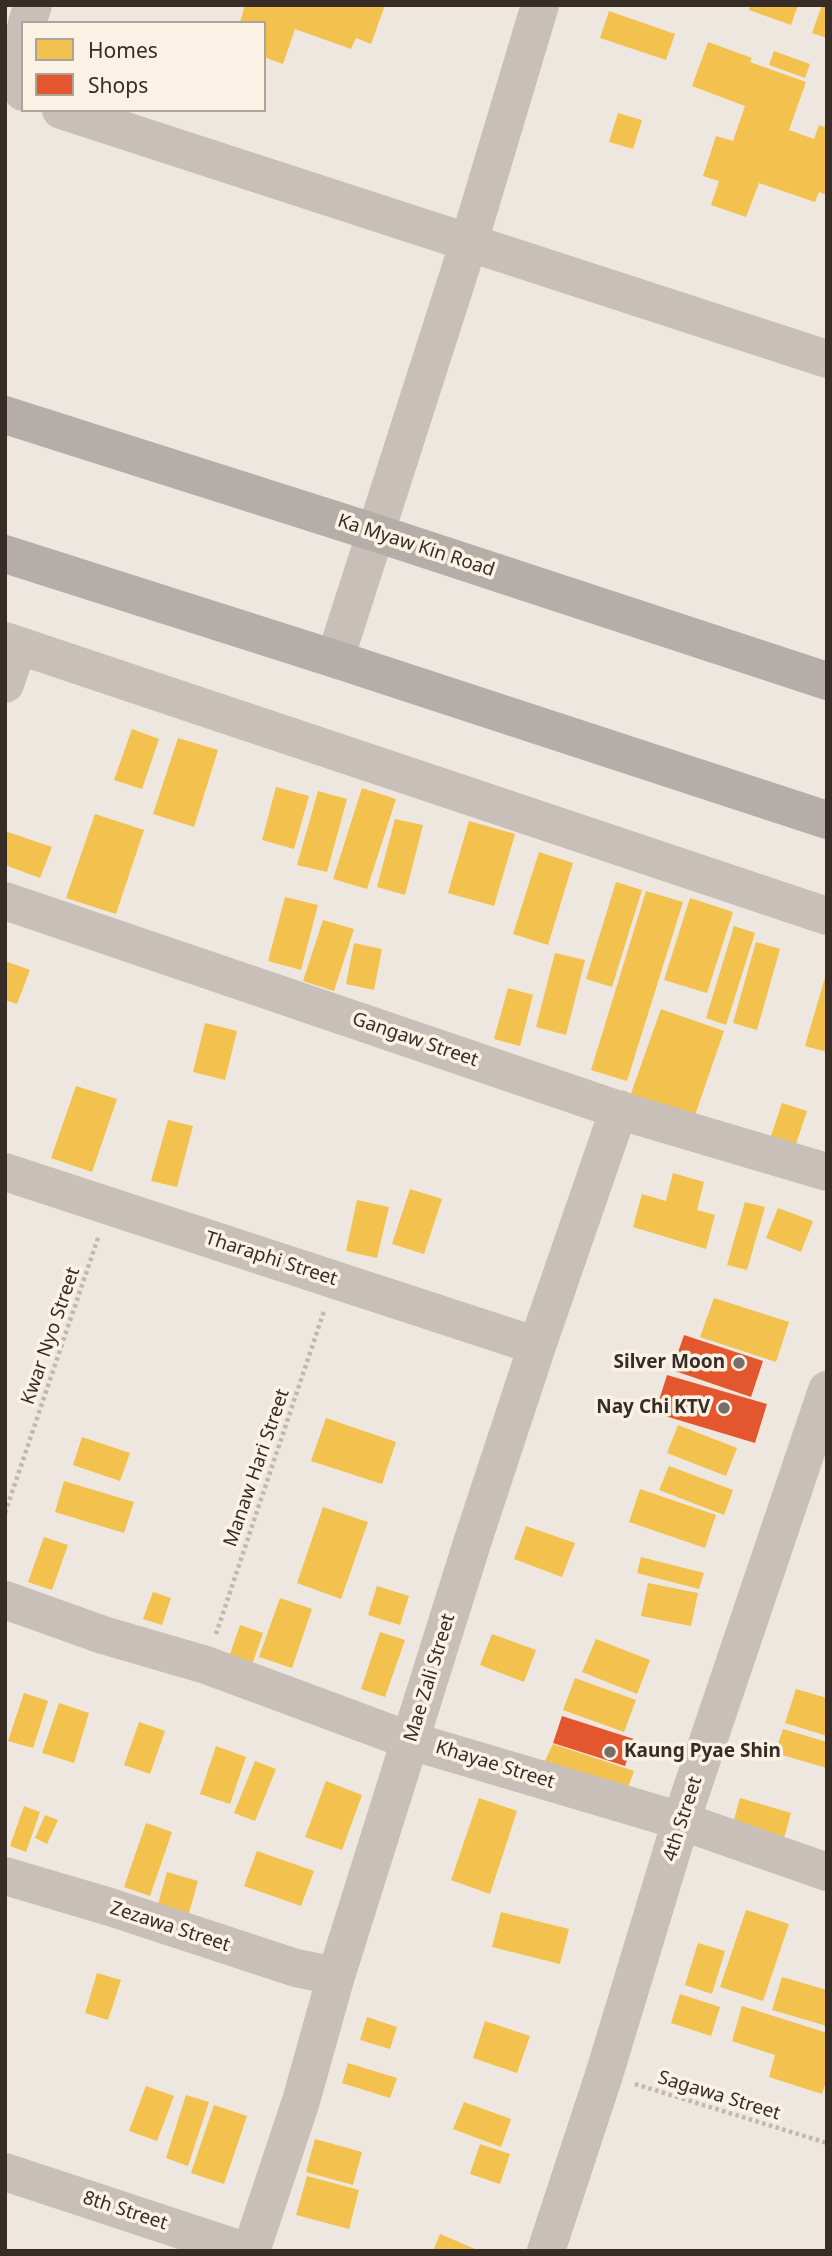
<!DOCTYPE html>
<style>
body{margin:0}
#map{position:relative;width:832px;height:2256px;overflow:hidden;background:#eee7df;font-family:"Noto Sans",sans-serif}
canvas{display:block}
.frame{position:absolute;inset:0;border:7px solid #382c26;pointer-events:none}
.legend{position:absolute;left:21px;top:21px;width:245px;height:91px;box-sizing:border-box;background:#fbf2e6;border:2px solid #ada399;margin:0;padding:9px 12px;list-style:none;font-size:21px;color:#382c26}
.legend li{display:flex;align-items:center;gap:14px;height:35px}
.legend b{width:35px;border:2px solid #ada399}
</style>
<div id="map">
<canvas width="832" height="2256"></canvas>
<div class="frame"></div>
<ul class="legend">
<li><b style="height:19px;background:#f2c14e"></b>Homes</li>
<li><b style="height:19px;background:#e4572e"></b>Shops</li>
</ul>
</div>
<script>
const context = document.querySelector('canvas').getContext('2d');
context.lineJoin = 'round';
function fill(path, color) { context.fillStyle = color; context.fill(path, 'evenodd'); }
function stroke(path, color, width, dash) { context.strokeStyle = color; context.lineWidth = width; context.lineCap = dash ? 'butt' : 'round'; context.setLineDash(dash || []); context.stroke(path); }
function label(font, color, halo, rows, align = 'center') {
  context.font = font + ' "Noto Sans",sans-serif'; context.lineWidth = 7; context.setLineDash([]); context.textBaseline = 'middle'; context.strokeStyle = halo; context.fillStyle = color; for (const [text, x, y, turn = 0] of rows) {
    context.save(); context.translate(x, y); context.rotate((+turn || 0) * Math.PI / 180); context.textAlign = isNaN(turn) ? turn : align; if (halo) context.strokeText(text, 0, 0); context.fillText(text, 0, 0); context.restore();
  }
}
const homes = new Path2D(`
 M245,5h140l-14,39 -15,-6 -5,11 -56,-20 -12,35 -19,-7v-34l-24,-1z
 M750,5h48l-7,20 -42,-15z
 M822,5h5v33l-15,-5z
 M609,11l66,23 -9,26 -66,-22z
 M708,42l44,16 -2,4 56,20 -17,48 25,9 5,-14 8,3v67l-8,-3 -4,10 -56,-19 -13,34 -35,-12 8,-24 -16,-5 13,-40 17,5 12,-35 -53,-20z
 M774,51l36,13 -5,14 -36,-13z
 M618,113l24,7 -9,29 -24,-7z
 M132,729l27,10 -17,50 -28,-9z
 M178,738l40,12 -24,77 -41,-13z
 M276,787l33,9 -15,53 -32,-9z
 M362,788l34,11 -29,90 -34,-10z
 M318,791l29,8 -20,73 -30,-7z
 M95,814l49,16 -28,84 -50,-16z
 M395,819l28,6 -18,70 -28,-8z
 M469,821l46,13 -21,72 -46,-13z
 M5,831l47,16 -12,31 -35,-13z
 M539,852l34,11 -25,82 -35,-11z
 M616,882l26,8 -30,97 -26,-8z
 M646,891l37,11 -56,179 -36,-11z
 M285,897l33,8 -17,65 -33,-9z
 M690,898l43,14 -26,81 -43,-13z
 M323,920l31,9 -20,62 -31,-10z
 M734,926l21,7 -29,92 -20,-7z
 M756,942l24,7 -23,81 -24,-7z
 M354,943l28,6 -8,41 -28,-6z
 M555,953l30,7 -19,75 -30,-8z
 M5,961l25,9 -13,34 -12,-4z
 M826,974h1v78l-22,-6z
 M508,988l25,7 -13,51 -26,-7z
 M661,1009l63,22 -31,90 -64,-22z
 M205,1023l32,8 -12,49 -32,-8z
 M76,1086l41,13 -25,73 -41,-14z
 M782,1103l25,8 -13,39 -25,-8z
 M168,1120l25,6 -16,61 -26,-6z
 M673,1173l31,9 -7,28 18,5 -9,34 -73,-22 9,-33 24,7z
 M410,1189l32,10 -18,55 -32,-10z
 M357,1200l32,7 -12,51 -31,-7z
 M745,1202l20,5 -18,63 -20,-5z
 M778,1208l35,13 -12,31 -35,-14z
 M714,1298l75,24 -13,40 -76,-25z
 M326,1418l70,24 -14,42 -71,-23z
 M678,1425l59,23 -11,28 -59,-23z
 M82,1437l48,16 -10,28 -47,-16z
 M669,1466l64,24 -9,25 -65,-25z
 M64,1481l70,21 -10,31 -69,-21z
 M640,1489l76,26 -11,33 -76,-26z
 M323,1507l45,15 -27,77 -44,-16z
 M526,1526l49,17 -13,34 -48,-18z
 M44,1537l24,8 -16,45 -24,-8z
 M641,1557l63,16 -5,16 -62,-16z
 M648,1583l50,10 -7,33 -50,-10z
 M377,1586l32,10 -9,29 -32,-10z
 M153,1592l18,6 -9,27 -19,-6z
 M280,1598l32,11 -20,59 -33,-11z
 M240,1625l23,8 -15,44 -23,-8z
 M380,1632l25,8 -20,57 -24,-8z
 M492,1634l44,16 -12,32 -44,-17z
 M596,1639l54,21 -13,34 -55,-22z
 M575,1678l61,22 -12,32 -61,-22z
 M796,1689l31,9v38l-42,-13z
 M24,1693l24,8 -15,47 -25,-7z
 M59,1703l30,10 -15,50 -32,-10z
 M139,1722l26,9 -15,43 -26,-9z
 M783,1729l44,13v26l-52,-15z
 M553,1744l81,27 -11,30 -83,-30z
 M216,1746l30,11 -16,47 -30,-10z
 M255,1761l21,8 -21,52 -21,-8z
 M326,1781l36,14 -20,55 -37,-13z
 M479,1798l38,13 -27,83 -39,-14z
 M740,1798l51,15 -7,25 -51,-15z
 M24,1806l16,6 -14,40 -16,-6z
 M45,1815l13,5 -11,24 -12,-6z
 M146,1823l26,9 -22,64 -26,-9z
 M257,1851l57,20 -13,35 -57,-20z
 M167,1872l31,9 -11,39 -31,-9z
 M746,1910l43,14 -26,77 -43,-14z
 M501,1912l68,17 -9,35 -68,-17z
 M698,1943l27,8 -13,43 -27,-9z
 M97,1973l24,7 -13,40 -23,-7z
 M782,1977l45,13v36l-55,-16z
 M680,1994l40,13 -9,29 -40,-13z
 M742,2006l85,27v46l-5,15 -53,-17 6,-22 -43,-14z
 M367,2017l30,10 -7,22 -30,-9z
 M485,2021l45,15 -13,37 -44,-15z
 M348,2063l49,15 -7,20 -48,-15z
 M146,2086l28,10 -17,45 -28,-10z
 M186,2095l23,7 -21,64 -22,-8z
 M464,2102l47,17 -10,28 -48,-18z
 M214,2105l33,11 -23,68 -33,-11z
 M315,2139l47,13 -9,33 -47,-13z
 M480,2144l30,10 -10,30 -30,-10z
 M307,2176l52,14 -10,39 -53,-14z
 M440,2234l40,17h-47z`);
const shops = new Path2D(`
 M684,1335l79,26 -12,36 -79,-27z
 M667,1375l100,29 -12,39 -100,-30z
 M562,1716l72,23 -9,27 -72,-23z`);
const path = new Path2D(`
 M5,1513l94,-278
 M216,1634l108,-323
 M635,2084l192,59`);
const minor = new Path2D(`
 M27,23l6,-18
 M23,35l-5,13 5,44
 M61,110l766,249
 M5,641l822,275
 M335,659l134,-417 71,-237
 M5,684l13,-38
 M5,901l626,213 196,58
 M5,1172l532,174
 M5,1600l98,35 103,30 205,76 270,80 146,51
 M5,1876l105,31 186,61 40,8
 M5,2172l240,79
 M251,2251l50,-150 35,-125 137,-436 64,-194 82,-237
 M546,2251l58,-176 77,-254 146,-431`);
const major = new Path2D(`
 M5,415l371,118 451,148
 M5,554l330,105 492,161`);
const markers = [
 [739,1363,7,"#786d67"],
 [724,1408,7,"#786d67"],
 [610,1752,7,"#786d67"]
];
const streetNames = [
 ["Ka Myaw Kin Road",416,546,18],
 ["Gangaw Street",415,1040,19],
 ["Tharaphi Street",271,1259,18],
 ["Kwar Nyo Street",51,1336,-71],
 ["Manaw Hari Street",257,1468,-71],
 ["Mae Zali Street",430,1678,-73],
 ["Khayae Street",495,1765,17],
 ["4th Street",683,1819,-72],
 ["Zezawa Street",170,1927,18],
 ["Sagawa Street",719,2096,17],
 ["8th Street",125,2211,18]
];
const poiNames = [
 ["Silver Moon",725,1363],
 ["Nay Chi KTV",710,1408],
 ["Kaung Pyae Shin",624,1752,"left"]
];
fill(homes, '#f2c14e');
fill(shops, '#e4572e');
stroke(path, '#bfb8b1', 4.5, [3.5, 3.5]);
stroke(minor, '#c7bfb8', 38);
stroke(major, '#b5aea8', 38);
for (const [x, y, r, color] of markers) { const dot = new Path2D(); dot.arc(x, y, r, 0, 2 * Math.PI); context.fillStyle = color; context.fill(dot); stroke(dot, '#fbf2e6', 2.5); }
label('19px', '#382c26', '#fbf2e6', streetNames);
label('bold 19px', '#382c26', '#fbf2e6', poiNames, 'right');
</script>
